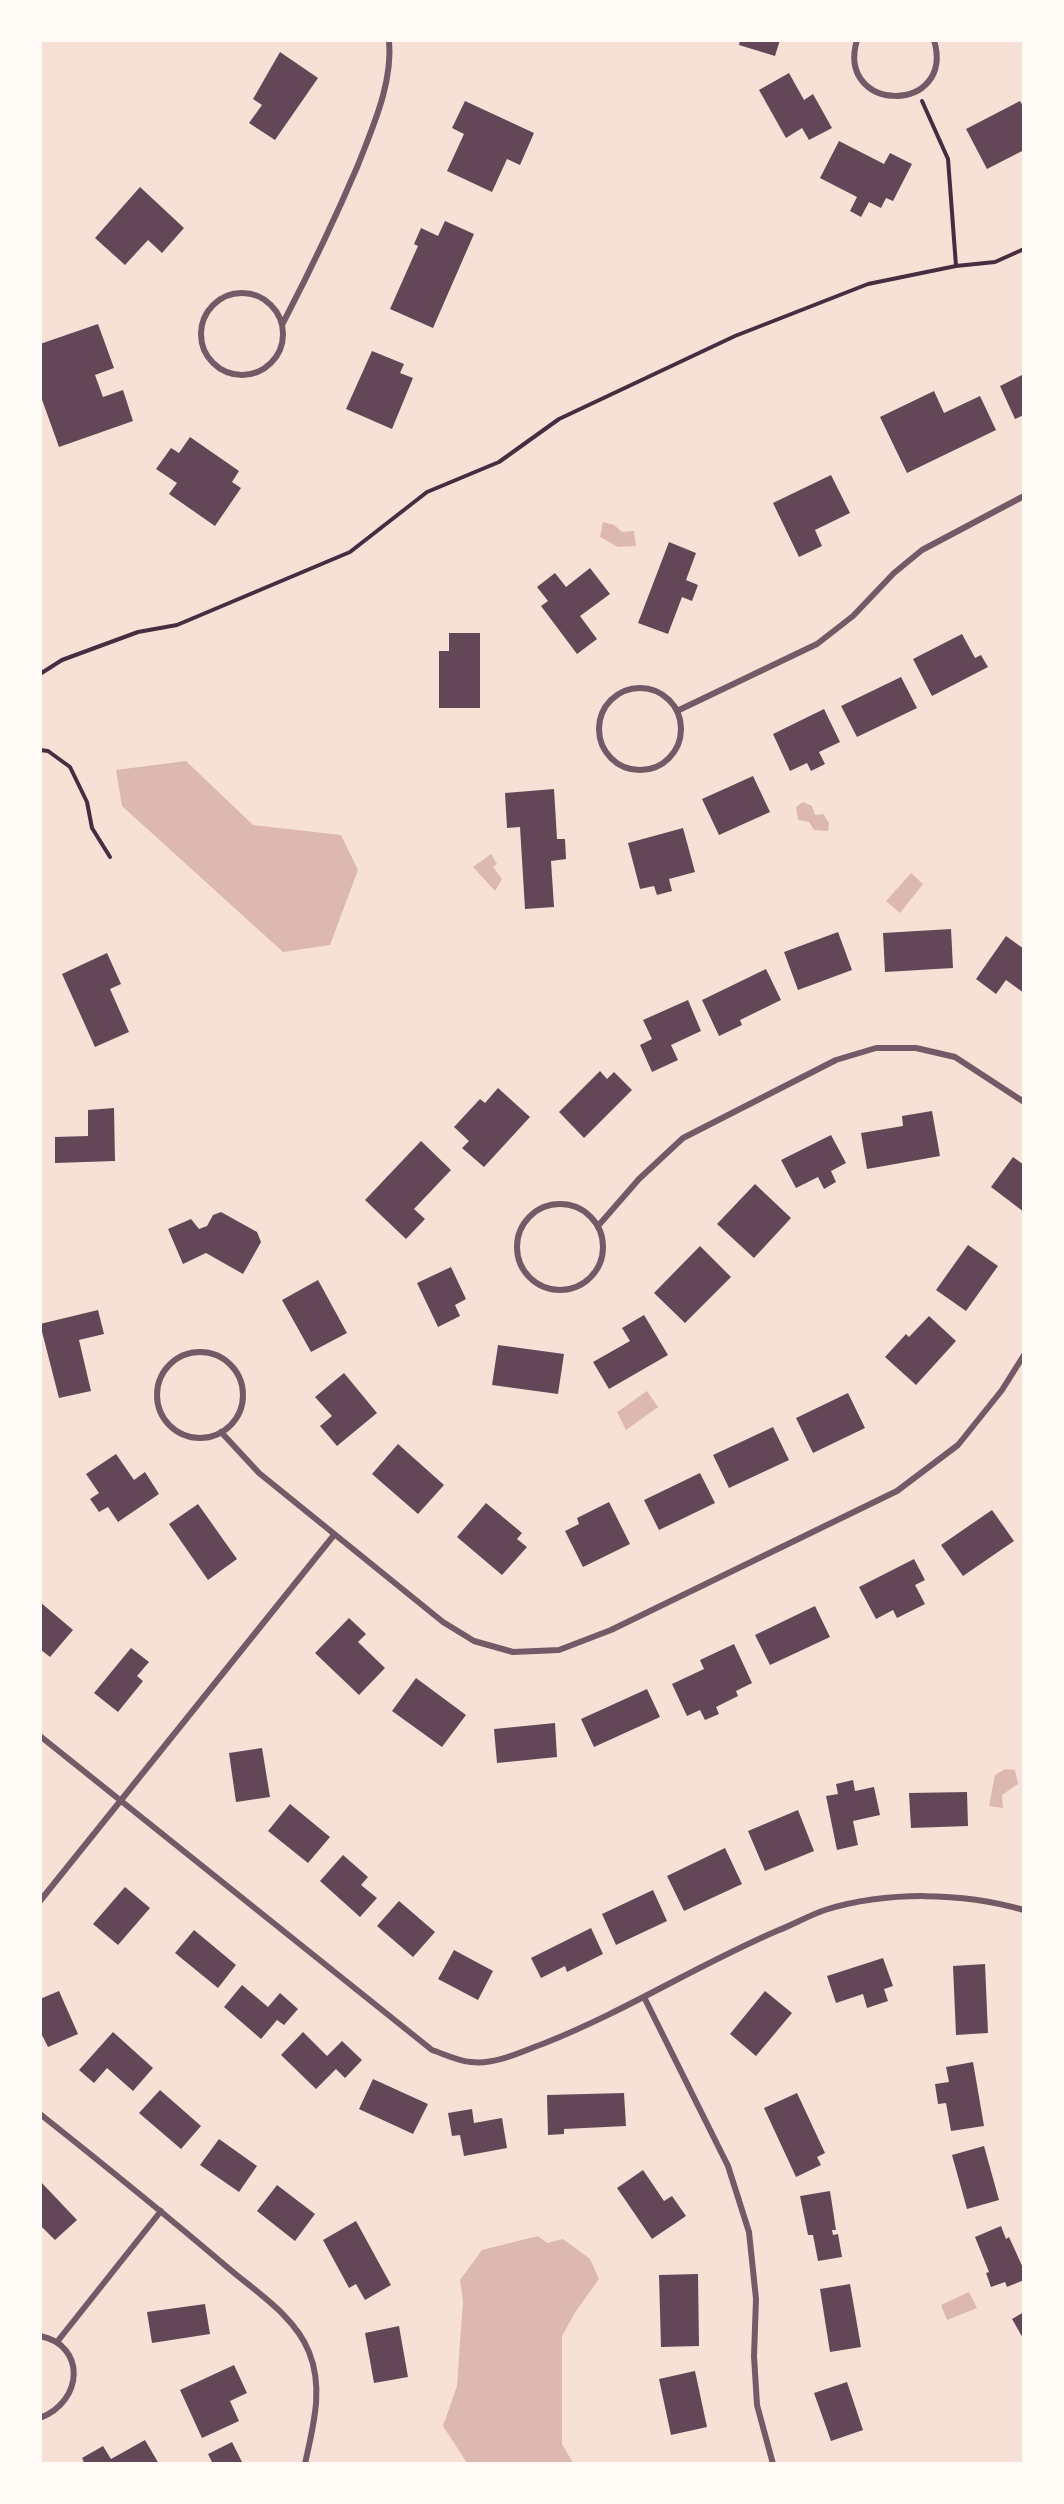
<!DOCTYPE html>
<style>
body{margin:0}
#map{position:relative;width:1064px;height:2504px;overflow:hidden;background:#f7e1d7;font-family:"Nunito Sans",sans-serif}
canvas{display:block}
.frame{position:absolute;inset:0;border:42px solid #fffaf5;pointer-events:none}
</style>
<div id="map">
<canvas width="1064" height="2504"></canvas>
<div class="frame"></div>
</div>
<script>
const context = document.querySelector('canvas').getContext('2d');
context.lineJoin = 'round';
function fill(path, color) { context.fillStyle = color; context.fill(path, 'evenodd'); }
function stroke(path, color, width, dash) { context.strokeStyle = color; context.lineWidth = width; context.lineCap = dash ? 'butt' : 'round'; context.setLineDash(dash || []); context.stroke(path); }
const water = new Path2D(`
 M603,522l11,3 8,7 12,-1 2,15 -18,1 -18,-10z
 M186,761l67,64 88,10 17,35 -28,75 -47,7 -161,-146 -6,-36z
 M803,802l9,4 3,9 8,-1 6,9 -1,8 -14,-1 -5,-8 -11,-2 -2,-13z
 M491,854l6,10 -4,3 9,12 -7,12 -22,-24z
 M911,873l12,11 -23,29 -14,-12z
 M647,1391l11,16 -32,23 -9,-18z
 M1005,1769l10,1 3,14 -16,11 1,13 -14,-2 6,-31z
 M538,2236l9,7 16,-4 27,20 9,20 -23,32 -14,25v108l11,19h-106l-24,-37 14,-40 6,-85 -3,-21 22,-30z
 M969,2292l8,16 -30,12 -6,-15z`);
const building = new Path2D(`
 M740,40h40l-5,16 -36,-11z
 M280,52l38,26 -43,62 -26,-17 13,-18 -9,-6z
 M789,73l15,27 9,-6 19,34 -23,12 -7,-12 -16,10 -27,-48z
 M465,101l69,32 -14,32 -13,-6 -15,33 -45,-21 17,-37 -12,-6z
 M1020,101l4,7v42l-37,19 -21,-40z
 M839,141l45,23 6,-11 22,11 -19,37 -7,-3 -5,10 -12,-6 -8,15 -11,-6 7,-14 -37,-19z
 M140,187l44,41 -22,25 -14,-13 -23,25 -30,-27z
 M445,221l29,13 -41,94 -43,-19 28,-63 -4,-2 7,-16 17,8z
 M98,324l16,44 -19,7 8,22 20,-7 10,31 -74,26 -19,-53v-50z
 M372,351l32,13 -4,9 13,5 -21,51 -46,-20z
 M1024,374v41l-9,4 -15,-33z
 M934,391l10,22 36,-17 16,34 -89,43 -27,-56z
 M190,437l49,34 -7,11 9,6 -26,38 -46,-32 8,-11 -21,-14 15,-21 8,5z
 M831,475l19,38 -35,17 7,16 -23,11 -26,-54z
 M669,542l27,11 -10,27 12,5 -6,16 -10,-4 -14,37 -30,-11z
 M590,568l20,26 -30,22 17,23 -20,15 -36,-48 7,-5 -11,-14 18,-14 11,14z
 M449,633h31v75h-41v-57h10z
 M962,634l13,24 6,-3 7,12 -56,29 -19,-37z
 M901,677l16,31 -60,29 -16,-31z
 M824,709l16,33 -21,10 6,12 -14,7 -4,-8 -17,8 -17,-37z
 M753,776l17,36 -51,23 -17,-36z
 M554,789l3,50h8l1,20 -15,2 3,46 -29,2 -5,-82 -13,1 -2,-35z
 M683,828l12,44 -26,7 3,12 -15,4 -3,-9 -14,3 -12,-46z
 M951,929l2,39 -68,4 -2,-39z
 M838,932l14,38 -54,20 -14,-38z
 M1006,936l18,13v44l-18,-13 -10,14 -20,-15z
 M107,953l14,31 -11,5 19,43 -34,15 -33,-73z
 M766,969l15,31 -41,20 2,5 -23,11 -17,-36z
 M688,1000l13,31 -30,14 7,15 -26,12 -12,-27 12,-6 -9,-19z
 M600,1071l7,8 7,-7 18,18 -48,48 -25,-26z
 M498,1088l32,29 -46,50 -22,-19 7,-7 -15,-14 26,-28 5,4z
 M114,1108l1,53 -60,2v-26l33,-1v-26z
 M932,1111l8,45 -73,13 -6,-36 42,-7 -1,-10z
 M831,1135l15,28 -15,8 5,11 -12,7 -6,-12 -22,11 -15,-28z
 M421,1141l30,29 -37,39 11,10 -19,20 -41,-39z
 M1013,1157l11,8v47l-33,-25z
 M755,1184l36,34 -37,40 -37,-34z
 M221,1212l36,20 4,10 -18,32 -37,-21 -23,11 -15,-35 23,-10 8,10 8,-3 6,-11z
 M968,1245l30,21 -32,45 -30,-21z
 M700,1246l31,31 -46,46 -31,-30z
 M451,1267l15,32 -11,6 5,11 -22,11 -21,-44z
 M318,1280l29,53 -36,19 -29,-52z
 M98,1310l6,24 -25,6 12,51 -32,7 -19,-74z
 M644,1315l24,40 -59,34 -16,-27 37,-21 -8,-13z
 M929,1316l27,25 -40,44 -31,-28 21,-23 3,3z
 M498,1345l66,9 -6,40 -66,-9z
 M344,1373l33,40 -40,33 -17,-20 12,-10 -17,-19z
 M848,1393l17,35 -52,25 -17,-35z
 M773,1427l16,33 -60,28 -16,-33z
 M398,1444l46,41 -26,29 -46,-40z
 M116,1454l18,26 11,-8 14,22 -41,28 -10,-15 -9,5 -9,-13 9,-6 -13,-19z
 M700,1473l15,30 -56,27 -15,-30z
 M609,1502l21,42 -47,23 -18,-36 14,-7 -2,-6z
 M486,1503l36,30 -5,6 10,8 -25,28 -45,-38z
 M198,1504l39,55 -29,21 -39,-56z
 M992,1510l22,31 -51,35 -22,-31z
 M914,1559l11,21 -10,5 10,19 -28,14 -4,-8 -17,9 -17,-32z
 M40,1602l33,28 -23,27 -10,-8z
 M815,1606l15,31 -60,28 -15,-30z
 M349,1618l17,16 -8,8 27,26 -26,27 -44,-42z
 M734,1644l18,39 -16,8 2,5 -22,11 3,7 -14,6 -5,-10 -13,6 -15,-32 32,-15 -4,-9z
 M131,1648l18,14 -12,14 6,5 -25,31 -24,-19z
 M416,1678l50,37 -24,32 -50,-36z
 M647,1689l13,28 -66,30 -13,-28z
 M555,1723l2,34 -60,6 -3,-34z
 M262,1748l8,49 -34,5 -7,-49z
 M853,1780l2,11 19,-4 6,28 -27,6 5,24 -21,5 -11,-54 12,-2 -2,-10z
 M967,1792l1,34 -57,2 -2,-35z
 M290,1804l40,33 -22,26 -40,-32z
 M798,1810l16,41 -49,20 -17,-40z
 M725,1848l17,36 -58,27 -17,-35z
 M343,1855l25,22 -7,8 16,13 -17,19 -40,-36z
 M125,1887l25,21 -32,37 -25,-21z
 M653,1890l14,31 -51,24 -14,-31z
 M399,1901l36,31 -22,25 -36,-31z
 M591,1928l12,26 -36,18 -2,-6 -24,12 -10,-20z
 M194,1930l42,35 -18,23 -43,-35z
 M454,1950l39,21 -15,29 -40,-21z
 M883,1958l10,28 -9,3 4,12 -21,7 -4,-14 -27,9 -9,-27z
 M985,1964l3,69 -32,2 -3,-69z
 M242,1985l26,22 12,-14 18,16 -14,16 -7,-5 -16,19 -37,-32z
 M59,1991l19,43 -30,13 -8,-16v-32z
 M765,1991l27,22 -36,43 -26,-22z
 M113,2032l40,36 -20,23 -26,-23 -13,15 -15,-13z
 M303,2032l24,24 15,-15 20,19 -17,18 -9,-9 -20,20 -35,-34z
 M973,2062l11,64 -33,5 -5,-28 -8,1 -3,-20 14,-2 -3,-15z
 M373,2079l55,25 -15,30 -54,-25z
 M160,2090l41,36 -20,23 -42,-36z
 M624,2093l2,33 -62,3v5l-16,1 -1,-40z
 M797,2093l28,60 -8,4 4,8 -25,12 -32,-69z
 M472,2109l2,14 28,-5 5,30 -43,8 -4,-21 -8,1 -4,-23z
 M219,2139l38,27 -18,26 -39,-27z
 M984,2146l15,54 -32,9 -15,-54z
 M643,2170l21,31 8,-5 14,20 -34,23 -35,-51z
 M40,2181l37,39 -22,20 -15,-15z
 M277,2185l38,29 -20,27 -38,-30z
 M830,2191l6,39h-4l1,5 5,-1 4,23 -24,4 -5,-26h-5l-8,-39z
 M356,2221l35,64 -26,15 -9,-16 -7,4 -26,-48z
 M1001,2226l5,13 3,-2 15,33v10l-17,7 -2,-5 -14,5 -5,-14 3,-1 -14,-35z
 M698,2274l1,72 -38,1 -2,-72z
 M850,2284l11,63 -31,5 -10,-63z
 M205,2304l5,30 -58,9 -5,-31z
 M1024,2312v28l-12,-21z
 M399,2326l9,51 -34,6 -9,-50z
 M234,2365l13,28 -17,8 9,20 -37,17 -22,-48z
 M695,2371l12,56 -36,8 -12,-56z
 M847,2382l16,48 -32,11 -17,-48z
 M145,2440l14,24h-74l-3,-6 21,-12 8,13z
 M232,2442l11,22h-30l-5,-10z`);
const path = new Path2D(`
 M922,101l26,58 8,107
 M40,674l22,-14 76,-28 39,-7 173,-73 77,-60 72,-30 60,-43 176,-83 133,-52 88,-18 39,-4 29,-13
 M40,750l8,1 22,16 17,35 5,26 18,29`);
const minor = new Path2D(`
 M857,40c-22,74 99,75 77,0
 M201 334a41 41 0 1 1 82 0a41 41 0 1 1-82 0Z
 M283,323c27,-52 52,-104 75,-158 15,-39 35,-82 31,-125
 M599 729a41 41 0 1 1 82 0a41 41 0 1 1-82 0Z
 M677,711l140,-67 36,-28 41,-43 28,-23 102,-54
 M517 1247a43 43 0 1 1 86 0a43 43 0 1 1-86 0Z
 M598,1226l41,-47 44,-41 153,-78 40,-12h40l39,9 69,45
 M157 1395a43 43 0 1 1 86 0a43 43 0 1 1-86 0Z
 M221,1432l38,41 184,149 31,19 39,11 46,-2 52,-20 286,-139 61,-46 44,-55 22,-35
 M40,1736l392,314c12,4 26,11 39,12 25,3 52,-11 74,-19 81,-32 154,-79 234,-113 15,-6 31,-15 46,-20 62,-19 137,-18 199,0
 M40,1901l294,-366
 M644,1997l84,169 21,66 7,67 -2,57 3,49 16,59
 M40,2114c63,50 126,101 187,153 29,25 68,49 82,85 15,37 4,74 -4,112
 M40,2336c46,9 44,65 0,82
 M57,2342l104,-131`);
fill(water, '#dcb8b0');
fill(building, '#644757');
stroke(path, '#4a2c40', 4);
stroke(minor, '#755966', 6);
</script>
